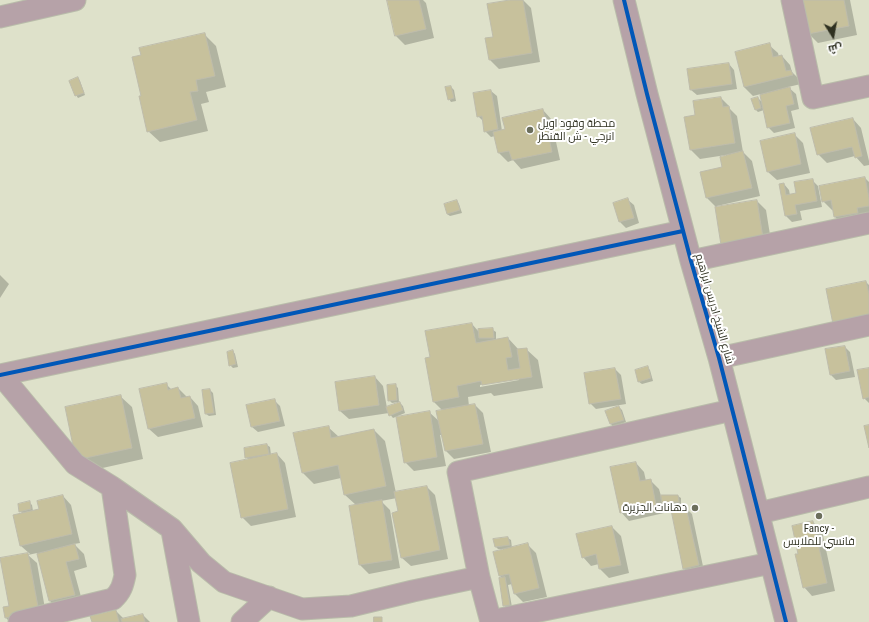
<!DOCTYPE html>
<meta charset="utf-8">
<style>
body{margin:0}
#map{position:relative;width:869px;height:622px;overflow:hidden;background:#dee1ca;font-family:"Roboto Condensed",Cairo,sans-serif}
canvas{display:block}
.north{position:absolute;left:813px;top:16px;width:40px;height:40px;-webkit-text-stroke:3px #fff;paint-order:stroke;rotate:169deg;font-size:11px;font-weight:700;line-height:16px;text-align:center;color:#2f3121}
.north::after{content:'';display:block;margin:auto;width:14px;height:18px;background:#2f3121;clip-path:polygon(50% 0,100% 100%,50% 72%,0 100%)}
</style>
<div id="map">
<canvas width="869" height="622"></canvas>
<div class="north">ش</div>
</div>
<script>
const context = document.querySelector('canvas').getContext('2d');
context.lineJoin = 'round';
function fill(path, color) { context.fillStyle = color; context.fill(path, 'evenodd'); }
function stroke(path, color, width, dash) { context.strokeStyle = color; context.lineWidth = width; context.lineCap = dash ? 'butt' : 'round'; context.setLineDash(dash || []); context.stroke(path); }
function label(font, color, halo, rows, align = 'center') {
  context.font = font + ' "Roboto Condensed",Cairo,sans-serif'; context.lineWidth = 4; context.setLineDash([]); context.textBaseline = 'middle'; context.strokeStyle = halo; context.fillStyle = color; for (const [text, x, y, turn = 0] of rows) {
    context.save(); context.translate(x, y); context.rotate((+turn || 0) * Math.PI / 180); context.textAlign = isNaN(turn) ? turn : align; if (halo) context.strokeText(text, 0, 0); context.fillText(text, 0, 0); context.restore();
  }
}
const shadow = new Path2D(`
 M392,0h31l3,3 8,35 -29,7 -9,-9 -8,-35z
 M516,0h7l8,8 9,54 -41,7 -9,-9 -4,-21 8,-1z
 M802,0h48l7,35 -39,8 -9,-9z
 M204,34l12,12 10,41 -20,5 3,10 -8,2 7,27 -48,11 -12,-11 -5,-34z
 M769,45l9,8 1,4 3,-1 8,9 2,7 8,8 1,4 -13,3 8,7 3,15 -8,2 4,17 -21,5 -6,-6 -4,-17 -6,2 -3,-3 3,-11 5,5 -2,-9 -8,2 -9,-9 -8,-34z
 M729,64l5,6 3,19 -40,6 -6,-5z
 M78,78l2,3 5,14 -7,3 -2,-3z
 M451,87l3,3 2,11 -5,1 -2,-3z
 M491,91l6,5 5,35 41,-21 8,9 9,41 -39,9 -8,-9 -5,2 -9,-9 -4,-17 -4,1 -6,-6 -1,-9 -6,-6z
 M721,98l8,8 1,3 7,7 6,36 9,9 8,35 -43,10v2l40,-7 9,9 6,37 -50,-2 -6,-38 -9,-9 -6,-25 22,-5 3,-13 -26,4 -9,-9 -5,-32 10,-2z
 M853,119l8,9 8,33v4l-5,1 -9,-10 -28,7 -9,-9z
 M794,134l9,9 7,30 -33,7 -9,-8z
 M865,178l4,4v34l-25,9 -9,-8 -1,-7h-2l-9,-9z
 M812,180l6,6 4,21 -22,4 2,9 -10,2 -6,-6 -5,-31 3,-1 5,6 1,5 7,-1z
 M628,200l6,5 5,18 -13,5 -6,-6 -5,-19z
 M457,201l2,3 3,9 -12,3 -3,-2z
 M0,275l9,9 -9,14z
 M866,282l3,3v47z
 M472,324l7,8 14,-2 3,2v8l12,-2 11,12 7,-1 12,11 5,28 -49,8 -3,-3 -23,4 1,9 6,-1 8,8 8,39 -37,7 -8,-8 -4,-16h-2l6,31 -32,5 -9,-9 24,-50 11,10 3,-11 -10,-10 -2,-43zM518,378l1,2 -39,7v-2z
 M845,347l5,5 5,25 -19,3 -5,-5z
 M233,351l2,3 3,13 -5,1 -3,-3z
 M647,367l3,3 3,11 -11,3 -3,-2 -3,-11z
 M615,369l6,6 5,29 -30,5 -6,-6z
 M869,369v34l-5,-5z
 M375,377l8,9 4,22 13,-5 3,3 2,7 -12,5 -4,-5 -40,6 -9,-8z
 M166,384l6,6 6,-2 9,9h3l8,9 5,21 -45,10 -9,-8 -9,-39z
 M395,385l3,3 1,14 -7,1 -3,-3z
 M210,390l3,3 3,22 -7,1 -3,-2z
 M120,396l12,11 11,52 -54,12 -12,-12z
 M274,400l6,6 5,20 -27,6 -6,-5z
 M619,407l3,3 4,12 -13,5 -2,-3 -5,-12z
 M328,427l11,10 35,-7 11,11 11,52 31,-6 8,8 13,64 -37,7 -9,-8 -9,-45 7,-1 -3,-14 -16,3 9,9 10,58 -31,6 -9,-9 -10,-59 6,-1 -11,-10 -4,-17 -27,6 -12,-12z
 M267,445l3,2 1,8 6,-1 8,9 11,54 -45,9 -9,-9 7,-57 -3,-3z
 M636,463l8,9 2,9 4,-1 9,9 2,7h17l3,2v6l-16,1 -3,-4 2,12 -35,8 -8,-9z
 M63,496l8,9 9,38 -6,1 10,10 3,13 -13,4 9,33 -24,6 -9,-9 -13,-48 -9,2 9,8 10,57 -37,2 -4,-4 4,-11 -9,-48 29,-5 -9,-8 2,-32 -3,-3 9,-9 3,3 1,6 7,-1z
 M686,508l6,6 12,57 -14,3 -6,-6z
 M813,522l9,9 13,60 -23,5 -8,-9 -5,-32z
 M612,527l9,9 8,37 -20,5 -9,-9 -1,-5 -8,2 -8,-9z
 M508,538l3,2 1,8 15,-4 9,9 11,44 -24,5 -8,-8 -3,-10 -4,1 4,22 -5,1 -3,-3 -2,-27 -2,-2 -6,-24 9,-2v-1h-5l-2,-2z
 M116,611l8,8 19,-4 7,7h-57z`);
const building = new Path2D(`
 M387,0h32l7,29 -31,7z
 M510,0h13l9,53 -43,7 -4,-22 8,-1 -6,-33z
 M801,0h43l5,26 -41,8z
 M205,33l10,43 -19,4 2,11 -8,1 7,28 -50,12 -8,-36h2l-9,-39 9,-2 -2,-7z
 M770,43l3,14 9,-2 4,16 5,-1 2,5 -49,12 -9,-35z
 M729,63l3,21 -42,6 -3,-21z
 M78,77l6,16 -9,3 -6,-15z
 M451,86l3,12 -6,2 -3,-13z
 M790,87l4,17 -8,2 4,17 -23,5 -7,-33z
 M491,90l7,39 -14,3 -2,-16 -5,1 -4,-24z
 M721,97l2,10 6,-1 6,37 -45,7 -6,-33 11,-2 -2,-14z
 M758,97l3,11 -6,2 -4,-11z
 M543,109l9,43 -40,8 -3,-9 -11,2 -5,-21 12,-3 -3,-11z
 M853,118l9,38 -7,2 -3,-11 -35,8 -7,-27z
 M795,133l6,31 -34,8 -7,-31z
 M743,151l9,37 -46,10 -6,-26 22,-5 -2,-10z
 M865,177l4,21v8l-12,2 1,5 -24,4 -3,-17 -9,2 -3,-16z
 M813,179l4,22 -22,4 2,9 -12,2 -6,-32 5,-1 2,12 10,-2 -2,-11z
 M628,198l6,20 -15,4 -6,-19z
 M457,200l3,10 -13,4 -3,-10z
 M757,200l6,38 -42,7 -6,-38z
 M866,281l3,13v28l-35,7 -8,-40z
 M472,323l4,20 32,-6 4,20 -6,1 2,12 12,-2 -3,-19 10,-1 5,29 -50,8 -1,-4 -24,5 2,11 -26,5 -8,-44 5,-1 -5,-26z
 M493,328l1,10h-15l-1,-9z
 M845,346l5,25 -20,4 -5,-26z
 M233,350l3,14 -7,2 -2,-14z
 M648,366l3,12 -13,4 -3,-12z
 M615,368l6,31 -32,5 -5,-31z
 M869,368v29l-6,2 -6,-29z
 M375,376l4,29 -40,6 -4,-29z
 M167,383l1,7 10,-3 3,11 9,-2 5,22 -47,11 -9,-40z
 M396,384l1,16 -9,1 -1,-16z
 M210,389l4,24 -9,1 -3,-24z
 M121,395l11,53 -56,12 -11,-53z
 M275,399l5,22 -29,6 -5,-22z
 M400,402l3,8 -14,6 -3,-9z
 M475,404l8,40 -38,7 -9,-40z
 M619,406l5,14 -14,4 -5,-13z
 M430,411l7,46 -33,6 -8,-46z
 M869,425v23l-5,-22z
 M329,426l2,12 43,-9 12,57 -42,9 -6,-30 -36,8 -9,-40z
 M267,444l2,10 -24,4 -1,-10z
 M277,453l11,56 -47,9 -11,-55z
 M636,462l4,19 11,-2 5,26 -36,8 -10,-46z
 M427,486l13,64 -39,8 -9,-45 6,-2 -4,-19z
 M63,495l9,39 -52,12 -7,-31 26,-6 -2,-8z
 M661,495h17l1,7h-17z
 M382,500l10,60 -33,5 -10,-59z
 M30,501l1,8 -12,3 -1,-8z
 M686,507l13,58 -16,4 -12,-59z
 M813,521l14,62 -24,5 -8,-34h3l-6,-28z
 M612,526l9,39 -22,4 -3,-15 -14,4 -6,-24z
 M508,537l2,8 -15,2 -2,-8z
 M528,543l11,45 -25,6 -5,-20 -10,2 -6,-24z
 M75,544l4,15 -13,3 9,33 -26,6 -12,-47z
 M28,553l11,59 -34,6 -2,-11 6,-1 -9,-48z
 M505,577l5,28 -7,1 -4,-28z
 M116,610l3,12h-27l-2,-6z
 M143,614l2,8h-23l-1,-3z
 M374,617h8v5h-8z`);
const minor = new Path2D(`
 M624,0l23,94 44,167 28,97 22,86 45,178
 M792,0l21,98 56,-12
 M0,17l75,-17
 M691,261l178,-38
 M719,358l150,-33
 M0,375l683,-144
 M1,375l74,89 37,23 60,42 29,34 23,19 78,27 49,-3 62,-15 66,-14
 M759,513l110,-26
 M172,531l17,91
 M491,621l280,-58
 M19,622l94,-23c8,-7 10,-14 12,-24l-13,-88
 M242,622l27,-25
 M491,622l-12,-45 -21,-105 274,-62`);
const cycleway = new Path2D(`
 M624,0l23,94 44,167 28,97 22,86 45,178
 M0,375l683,-144`);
const markers = [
 [530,130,4,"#6c6f5c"],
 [695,508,4,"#6c6f5c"],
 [819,516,4,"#6c6f5c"]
];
const poiNames = [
 ["محطة وقود اويل",538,124],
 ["انرجي - ش القنطر",538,137],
 ["دهانات الجزيرة",687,508,"right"],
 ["Fancy -",819,529,"center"],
 ["فانسي للملابس",819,542,"center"]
];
const streetNames = [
 ["شارع الشيخ ادريس ابراهيم",714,309,74]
];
fill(shadow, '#0003');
fill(building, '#c7c19c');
stroke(building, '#bebcab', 1);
stroke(minor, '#b9bcaa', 23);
stroke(minor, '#b6a2a8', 21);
stroke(cycleway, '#0057b8', 4);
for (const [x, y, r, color] of markers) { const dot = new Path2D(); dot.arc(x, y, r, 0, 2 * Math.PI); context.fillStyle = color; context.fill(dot); stroke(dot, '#fff', 1.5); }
label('11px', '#2f3121', '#fff', poiNames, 'left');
label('11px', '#2f3121', '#fff', streetNames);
</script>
